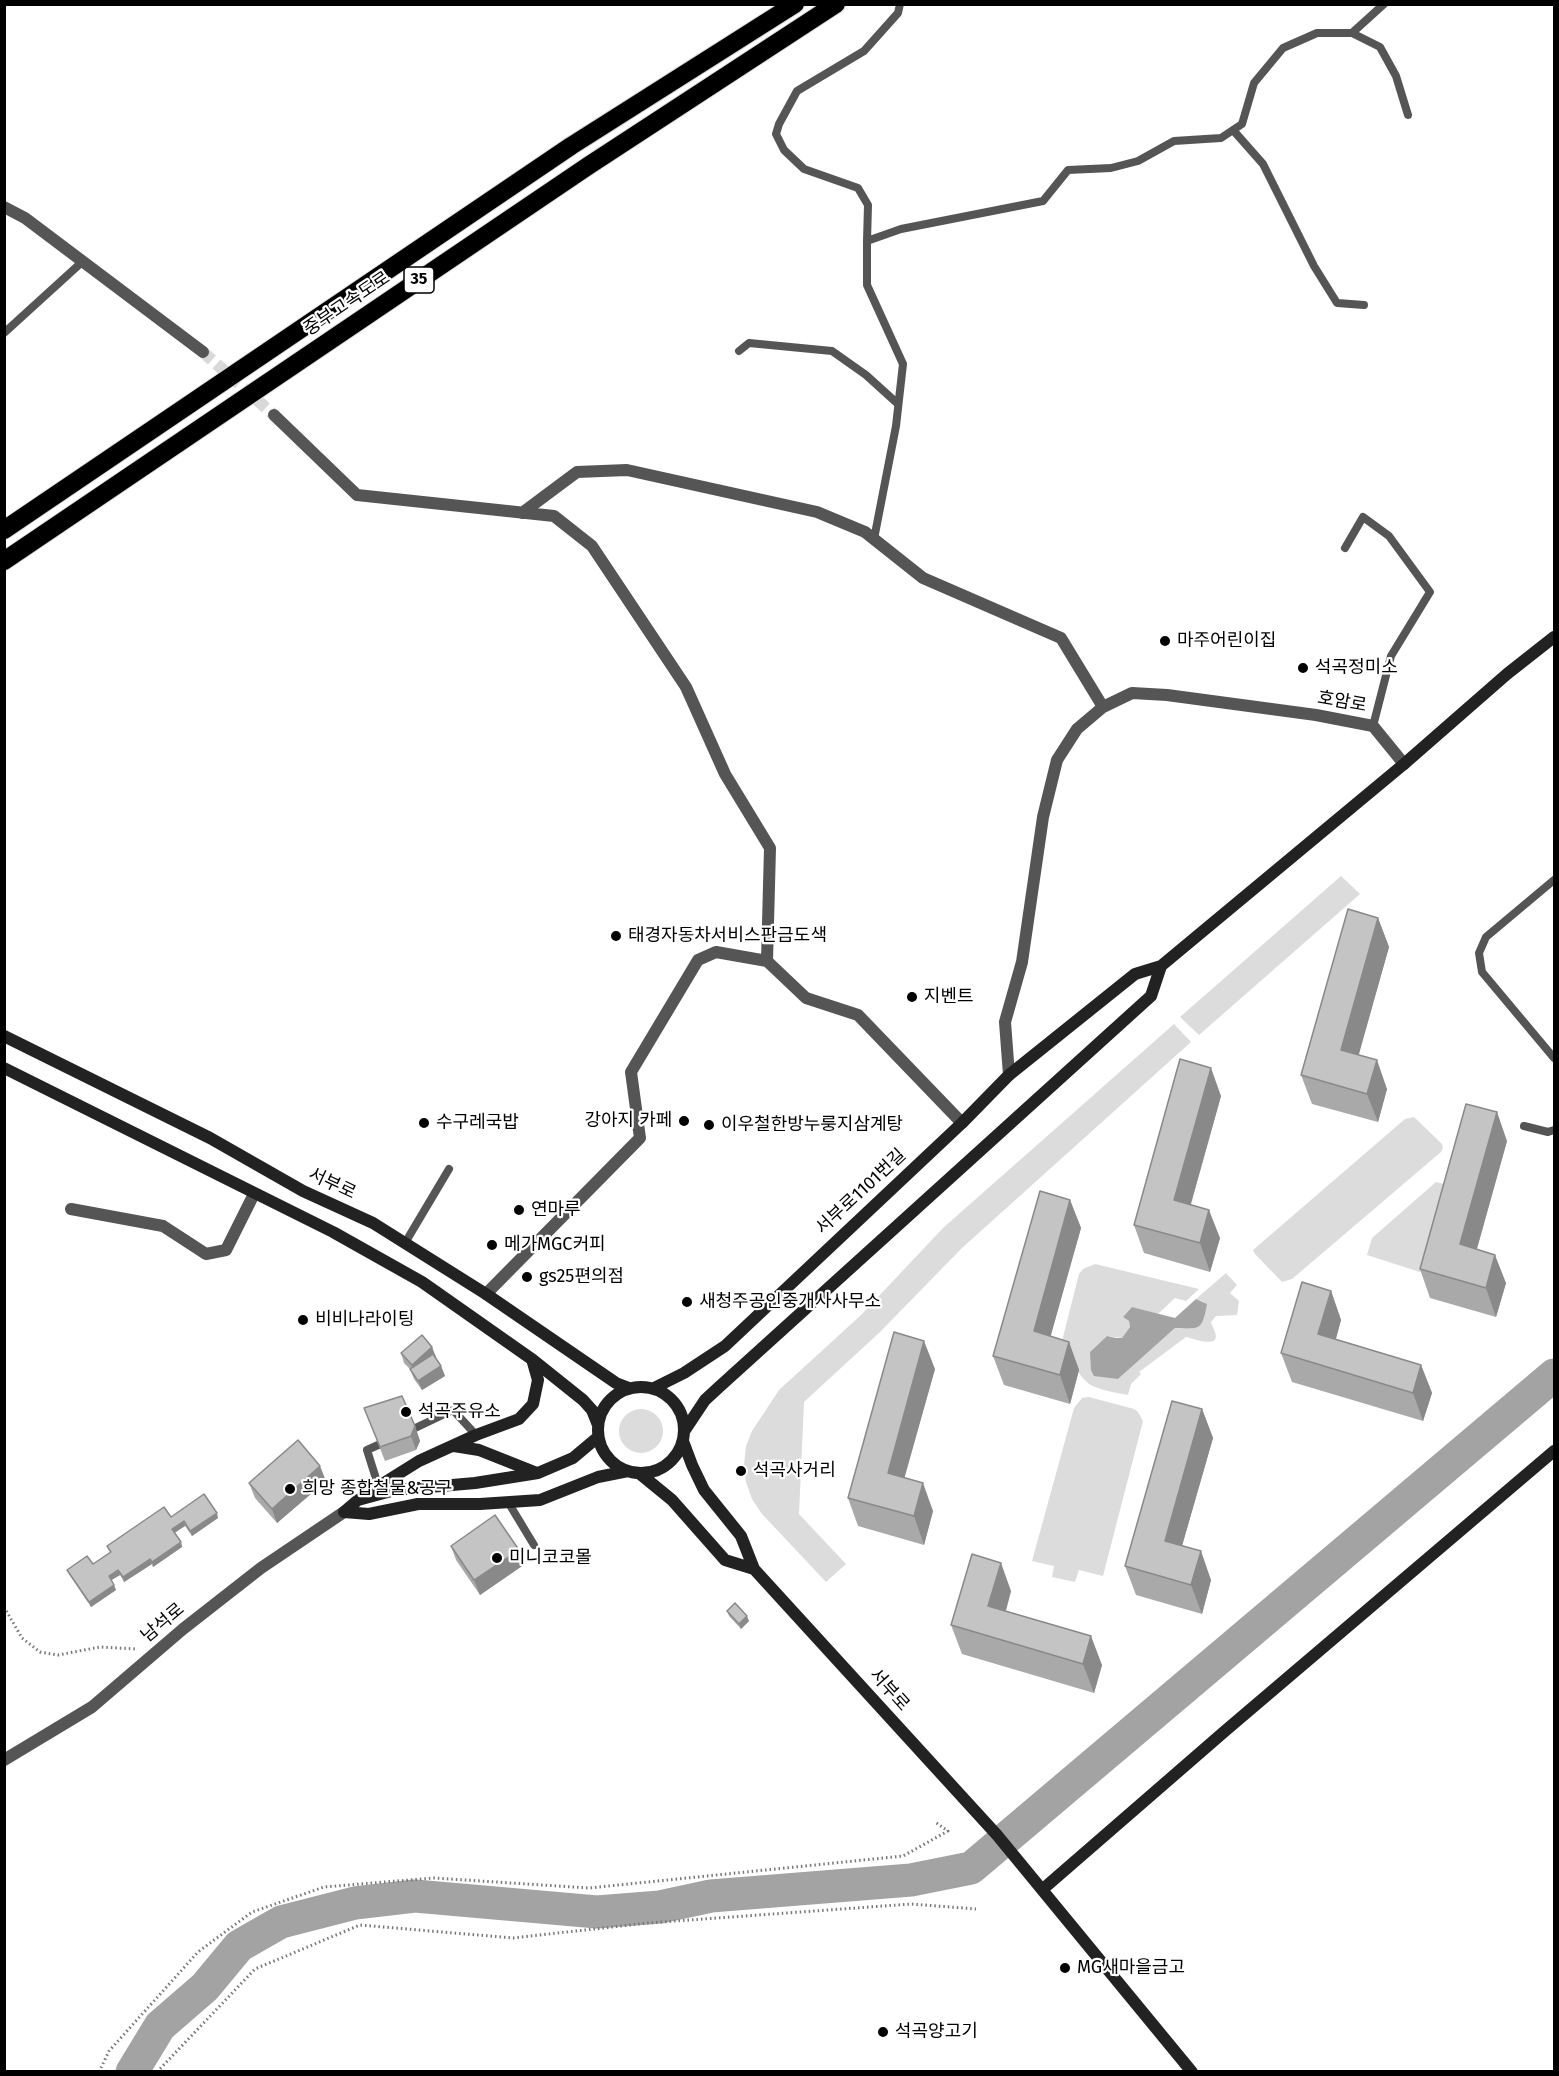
<!DOCTYPE html>
<meta charset="utf-8">
<style>
body{margin:0}
#map{position:relative;width:1559px;height:2076px;overflow:hidden;background:#fff;font-family:"Fira Sans",sans-serif}
canvas{display:block}
.frame{position:absolute;inset:0;border:6px solid #000;pointer-events:none}
</style>
<div id="map">
<canvas width="1559" height="2076"></canvas>
<div class="frame"></div>
</div>
<script>
const context = document.querySelector('canvas').getContext('2d');
context.lineJoin = 'round';
function fill(path, color) { context.fillStyle = color; context.fill(path, 'evenodd'); }
function stroke(path, color, width, dash) { context.strokeStyle = color; context.lineWidth = width; context.lineCap = dash ? 'butt' : 'round'; context.setLineDash(dash || []); context.stroke(path); }
function label(font, color, halo, rows, align = 'center') {
  context.font = font + ' "Fira Sans","Noto Sans KR",sans-serif'; context.lineWidth = 4.5; context.setLineDash([]); context.textBaseline = 'middle'; context.strokeStyle = halo; context.fillStyle = color; for (const [text, x, y, turn = 0] of rows) {
    context.save(); context.translate(x, y); context.rotate((+turn || 0) * Math.PI / 180); context.textAlign = isNaN(turn) ? turn : align; if (halo) context.strokeText(text, 0, 0); context.fillText(text, 0, 0); context.restore();
  }
}
const green = new Path2D(`
 M1341,876l19,18 -161,141 -19,-18z
 M1174,1024l17,18 -229,206 -82,84 -76,70 -5,112 47,50 -20,18 -64,-68 -10,-15 -6,-17 -2,-17 2,-19 6,-15 27,-41 82,-75 82,-87z
 M1414,1117l28,27 1,4 -2,4 -149,127 -10,3 -27,-28 -2,-4 152,-131z
 M1436,1182l24,6 -34,86 -59,-19 5,-17z
 M1095,1264l104,25 -13,12 -11,-3 -17,16 -26,-7 -9,10 6,4 1,6 -8,11 -15,-2 -17,16 28,27 57,-51 17,1 12,-27 -8,-3 30,-26 11,12 -7,8 9,8 -2,14 -21,1 -5,6c1,4 3,7 4,10 6,18 -22,6 -29,5l-47,35 2,2 -10,10 -3,11c-11,-2 -23,-4 -33,-8 -16,-6 -25,-31 -33,-46l17,-67 4,-5z
 M1089,1397l45,12 4,3 5,9 -40,155 -24,-6 -4,12 -23,-5 2,-11 -22,-5 42,-153 8,-10z
 M619 1431a22 22 0 1 1 44 0a22 22 0 1 1-44 0Z`);
const water = new Path2D(`
 M1196,1299l11,5c-5,27 -7,25 -32,24l-57,51 -24,-3 -3,-6 -1,-18 17,-16 9,2h6l8,-11 -1,-6 -6,-4 9,-10 43,11z`);
const river = new Path2D(`
 M132,2072l28,-46 45,-39 34,-41 42,-24 74,-19 60,-7 182,16 63,-5 51,-11 200,-16 60,-12 583,-493`);
const streetTunnel = new Path2D(`
 M203,352l71,63`);
const path = new Path2D(`
 M4,1607l18,31 18,14 18,3 42,-8 36,2
 M99,2072l10,-21 89,-99 54,-40 72,-25 110,-9 155,10 314,-32 45,-25 -13,-9
 M157,2072l98,-103 105,-44 153,13 135,-15 263,-19 65,5`);
const lane = new Path2D(`
 M1352,33l28,14 16,29 12,39
 M1233,130l30,34 51,102 23,37 27,2
 M867,241l1,-36 -10,-17 -54,-19 -20,-19 -8,-16 3,-10 18,-33 67,-40 34,-38 2,-9
 M4,333l78,-71
 M739,351l10,-8 83,8 34,24 32,29
 M874,539l22,-113 7,-62 -36,-79v-44l34,-12 142,-28 25,-31 43,-2 27,-7 36,-20 47,-3 21,-14 12,-41 29,-35 34,-15h35l32,-29
 M1345,548l18,-31 26,19 41,56 -39,64 -18,70
 M1554,880l-68,57 -7,16 3,19 72,86
 M1524,1126l24,6 6,-2
 M405,1243l44,-74
 M409,1431l44,-21 23,25
 M378,1485l-11,-35 20,-9
 M508,1502l26,43`);
const street = new Path2D(`
 M4,207l21,11 178,134
 M274,415l83,80 197,21 38,30 94,141 39,87 45,74 -3,113
 M522,513l55,-41 50,-2 190,42 48,20 58,46 138,60 42,69
 M1009,1075l-4,-53 17,-60 21,-145 14,-57 20,-31 26,-22 29,-14 35,2 149,20 57,11 31,38
 M71,1209l92,17 43,28 20,-4 28,-56
 M486,1294l154,-156 -9,-66 67,-112 18,-8 51,9 39,37 52,17 104,108
 M4,1760l88,-53 91,-78 78,-61 83,-56`);
const secondary = new Path2D(`
 M4,1036l206,102 93,53 70,32 113,71 130,89 13,5
 M4,1068l329,164 89,50 111,78 50,40 9,10 6,15
 M598 1430a43 43 0 1 1 86 0a43 43 0 1 1-86 0Z
 M654,1388l30,-15 41,-27 237,-223 47,-48 126,-101 26,-8 243,-202 103,-90 47,-37
 M685,1430l20,-30 13,-12 433,-392 10,-30
 M683,1441l9,24 12,25 37,46 13,33 243,266 195,237
 M454,1446l25,4 58,23
 M639,1473l33,27 53,60 29,9
 M363,1496l56,-35 57,-26 43,-16 14,-15 5,-24 -6,-21
 M344,1512l25,2 49,-10h62l60,-4 58,-23 30,-6
 M344,1512l14,-12 37,-10 80,-7 63,-10 35,-15 25,-21
 M1043,1889l182,-158 329,-280`);
const highway = new Path2D(`
 M4,530l567,-384 224,-142
 M4,561l584,-395 248,-162`);
const wall = new Path2D(`
 M1378,918l11,29 -31,108 29,34 -9,33 -66,-18 -11,-29z
 M1221,1096l-30,108 29,34 -10,34 -66,-19 -10,-28z
 M1507,1141l-30,108 29,34 -10,34 -66,-19 -10,-29z
 M1070,1200l11,28 -31,108 19,6 10,28 -9,34 -66,-19 -11,-29z
 M1331,1291l10,29 -5,19 85,26 11,28 -9,28 -131,-39 -11,-29z
 M432,1347l3,10 6,9 4,10 -23,14 -8,-11 -4,-10 -6,-6 -3,-10z
 M935,1369l-31,108 29,34 -9,34 -66,-19 -10,-28z
 M364,1408l51,18 5,15 -4,9 -31,11z
 M1202,1409l11,29 -31,108 29,34 -9,34 -66,-19 -11,-29z
 M326,1481l-49,42 -22,-25 -6,-15z
 M171,1517l47,1 -26,18 -7,-10 -11,7 7,9 1,5 -29,20 -1,-3 -28,18 -4,-7 -9,5 5,10 -25,17 -22,-33 -2,-4 26,-6 17,-12 -3,-6z
 M451,1546l68,4 6,14 -45,31 -24,-35z
 M1011,1591l-5,20 96,54 -8,28 -132,-39 -11,-29z
 M727,1611l22,10 -8,8 -12,-13z`);
const shadedWall = new Path2D(`
 M1378,918l11,29 -37,132 -11,-29z
 M1377,1060l10,29 -9,33 -11,-28z
 M1211,1068l10,28 -37,132 -10,-28z
 M1497,1112l10,29 -37,132 -10,-29z
 M1070,1200l11,28 -37,132 -10,-29z
 M1209,1210l11,28 -10,34 -10,-29z
 M1495,1255l11,28 -10,34 -10,-29z
 M1331,1291l10,29 -12,43 -11,-29z
 M924,1341l11,28 -37,132 -10,-28z
 M1069,1342l10,28 -9,34 -10,-29z
 M432,1347l4,10 -21,17 -3,-9z
 M1421,1365l11,28 -9,28 -10,-28z
 M441,1366l4,10 -23,14 -4,-9z
 M1202,1409l11,29 -38,132 -10,-29z
 M415,1426l5,15 -4,9 -5,-14z
 M320,1466l6,15 -49,42 -5,-14z
 M923,1483l10,28 -9,34 -10,-29z
 M217,1513l1,5 -26,18 -2,-5z
 M184,1521l1,5 -12,8 -1,-5z
 M181,1542l1,5 -29,20 -1,-5z
 M519,1550l6,14 -45,31 -6,-15z
 M1201,1551l10,29 -9,34 -11,-29z
 M150,1559l2,5 -28,18 -1,-5z
 M1001,1563l10,28 -12,43 -11,-28z
 M118,1570l2,5 -10,6 -1,-5z
 M114,1585l2,5 -25,17 -2,-5z
 M747,1616l2,5 -8,8 -2,-5z
 M1091,1636l11,29 -8,28 -11,-29z`);
const building = new Path2D(`
 M1348,909l30,9 -37,132 36,10 -10,34 -66,-19z
 M1180,1059l31,9 -37,132 35,10 -9,33 -66,-18z
 M1466,1104l31,8 -37,132 35,11 -9,33 -66,-19z
 M1040,1191l30,9 -36,131 35,11 -9,33 -67,-19z
 M1302,1282l29,9 -13,43 103,31 -8,28 -132,-40z
 M894,1332l30,9 -36,132 35,10 -9,33 -66,-18z
 M422,1335l10,12 -20,18 -11,-12z
 M433,1354l8,12 -23,15 -8,-12z
 M402,1396l13,30 -4,10 -31,11 -16,-39z
 M1172,1401l30,8 -37,132 36,10 -10,34 -66,-19z
 M298,1440l22,26 -48,43 -23,-26z
 M204,1494l13,19 -27,18 -6,-10 -12,8 9,13 -29,20 -2,-3 -27,18 -5,-7 -9,6 5,9 -25,17 -22,-32 20,-14 6,8 18,-12 -4,-6 57,-39 7,10z
 M495,1515l24,35 -45,30 -23,-34z
 M972,1554l29,9 -13,43 103,30 -8,28 -132,-39z
 M735,1603l12,13 -8,8 -12,-13z`);
const markers = [
 [1165,641,6,"#000"],
 [1303,668,6,"#000"],
 [616,936,6,"#000"],
 [912,997,6,"#000"],
 [684,1121,6,"#000"],
 [424,1123,6,"#000"],
 [709,1125,6,"#000"],
 [519,1210,6,"#000"],
 [492,1245,6,"#000"],
 [527,1277,6,"#000"],
 [687,1302,6,"#000"],
 [303,1320,6,"#000"],
 [406,1412,6,"#000"],
 [741,1471,6,"#000"],
 [290,1489,6,"#000"],
 [497,1558,6,"#000"],
 [1065,1968,6,"#000"],
 [883,2032,6,"#000"]
];
const shields = [
 [419,280,30]
];
const shieldNames = [
 ["35",419,280]
];
const streetNames = [
 ["중부고속도로",347,304,-34],
 ["호암로",1342,702,10],
 ["서부로",332,1184,25],
 ["서부로1101번길",861,1192,-43],
 ["남석로",163,1623,-40],
 ["서부로",889,1690,48]
];
const poiNames = [
 ["마주어린이집",1177,641],
 ["석곡정미소",1315,668],
 ["태경자동차서비스판금도색",628,936],
 ["지벤트",924,997],
 ["강아지 카페",672,1121,"right"],
 ["수구레국밥",436,1123],
 ["이우철한방누룽지삼계탕",721,1125],
 ["연마루",531,1210],
 ["메가MGC커피",504,1245],
 ["gs25편의점",539,1277],
 ["새청주공인중개사사무소",699,1302],
 ["비비나라이팅",315,1320],
 ["석곡주유소",418,1412],
 ["석곡사거리",753,1471],
 ["희망 종합철물&공구",302,1489],
 ["미니코코몰",509,1558],
 ["MG새마을금고",1077,1968],
 ["석곡양고기",895,2032]
];
fill(green, '#dcdcdc');
fill(water, '#a3a3a3');
stroke(river, '#a3a3a3', 33);
stroke(streetTunnel, '#d9d9d9', 12, [12, 6]);
stroke(highway, '#dbdbdb', 20);
stroke(path, '#777', 3, [1.5, 3]);
stroke(lane, '#555', 8);
stroke(street, '#555', 12);
stroke(secondary, '#222', 12);
stroke(highway, '#000', 18);
fill(wall, '#a9a9a9');
fill(shadedWall, '#898989');
fill(building, '#c4c4c4');
stroke(building, '#898989', 1.5);
for (const [x, y, r, color] of markers) { const dot = new Path2D(); dot.arc(x, y, r, 0, 2 * Math.PI); context.fillStyle = color; context.fill(dot); stroke(dot, '#fff', 2); }
for (const [x, y, w] of shields) { const box = new Path2D(); box.roundRect(x - w / 2, y - 13, w, 26, 4.5); context.fillStyle = '#fff'; context.fill(box); stroke(box, '#000', 1.5); }
label('bold 16px', '#000', null, shieldNames);
label('18px', '#000', '#fff', streetNames);
label('18px', '#000', '#fff', poiNames, 'left');
</script>
